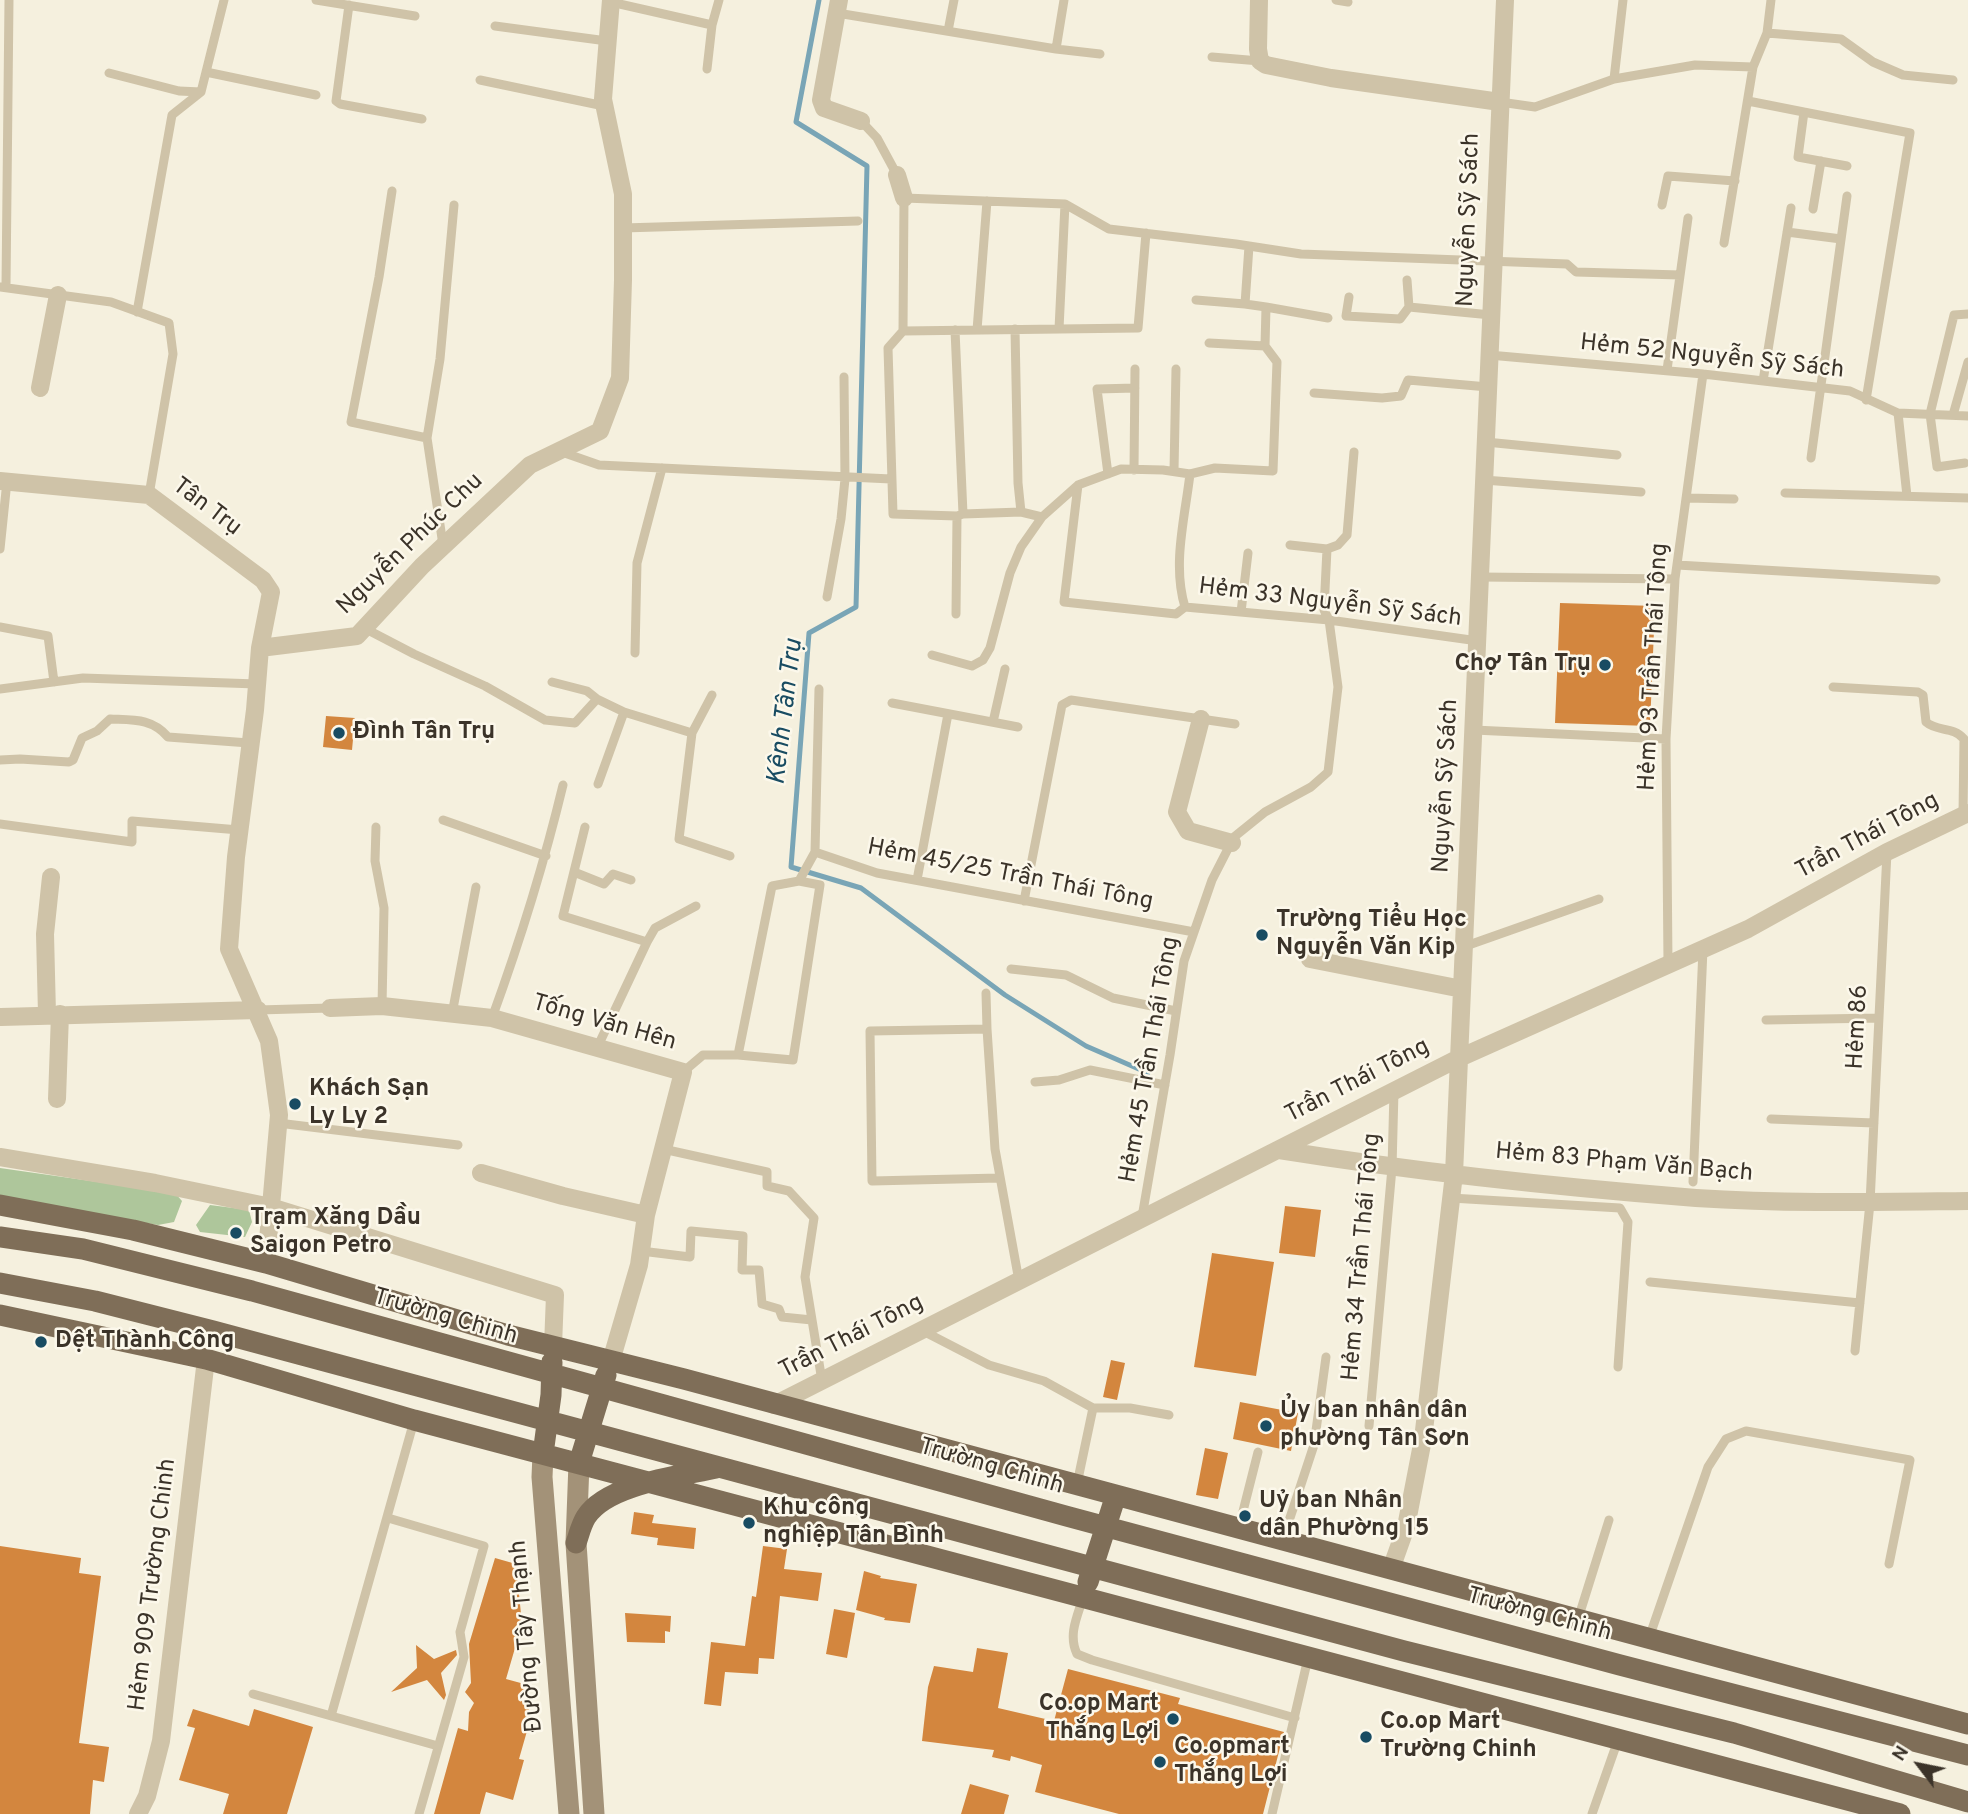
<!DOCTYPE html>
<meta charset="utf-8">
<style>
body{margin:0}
#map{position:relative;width:1968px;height:1814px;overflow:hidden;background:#f5f0de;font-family:Overpass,sans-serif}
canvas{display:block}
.north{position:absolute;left:1884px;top:1730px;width:70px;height:70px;-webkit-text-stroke:5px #fcf8eb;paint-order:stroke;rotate:302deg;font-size:19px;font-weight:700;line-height:28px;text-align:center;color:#3b3329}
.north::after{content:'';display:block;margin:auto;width:24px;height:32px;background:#3b3329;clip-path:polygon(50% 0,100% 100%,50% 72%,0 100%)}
</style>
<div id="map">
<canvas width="1968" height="1814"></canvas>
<div class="north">N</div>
</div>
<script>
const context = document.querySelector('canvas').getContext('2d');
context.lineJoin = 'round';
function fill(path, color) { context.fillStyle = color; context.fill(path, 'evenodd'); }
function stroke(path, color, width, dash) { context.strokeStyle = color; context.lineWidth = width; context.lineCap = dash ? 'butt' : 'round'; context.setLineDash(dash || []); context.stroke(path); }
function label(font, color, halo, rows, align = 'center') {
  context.font = font + ' Overpass,sans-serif'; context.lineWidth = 5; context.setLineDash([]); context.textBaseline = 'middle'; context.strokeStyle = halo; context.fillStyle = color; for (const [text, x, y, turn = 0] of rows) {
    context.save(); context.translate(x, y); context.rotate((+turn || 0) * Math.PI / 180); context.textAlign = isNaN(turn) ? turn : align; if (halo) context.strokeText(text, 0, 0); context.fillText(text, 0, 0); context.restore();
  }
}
const green = new Path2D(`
 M0,1168l175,25 7,8 -8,21 -16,3 -158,-27z
 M210,1205l39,5 3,12 -7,15 -45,-5 -4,-7z`);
const stream = new Path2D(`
 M819,0l-23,122 71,44 -11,441 -47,26 -18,234 70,21 144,107 81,51 62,27`);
const building = new Path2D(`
 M1560,603l95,3 -5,120 -95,-3z
 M326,716l29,2 -3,32 -29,-3z
 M1285,1206l36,4 -6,47 -36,-4z
 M1212,1253l62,9 -18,114 -62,-9z
 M1111,1360l14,3 -8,37 -14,-3z
 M1240,1402l58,11 -7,38 -58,-12z
 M1205,1448l23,5 -10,46 -22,-4z
 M634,1512l20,3 -2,8 44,5 -2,21 -37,-4 1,-7 -27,-4z
 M0,1546l81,12 -2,15 22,3 -22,167 30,4 -5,35 -11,-2 -3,34h-90z
 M763,1546l24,3 -3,20 38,4 -4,28 -38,-5 -6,63 -15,-1 -1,16 -33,-2 -4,34 -17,-2 7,-62 34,4 7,-50 4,1z
 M495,1558l21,6 6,60 -16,55 22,6 1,28 -5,17 3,1 -8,28 5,1 -11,40 -27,-8 -6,22h-46l24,-86 10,3 1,-19 5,-9 -9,-11 6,-9 -2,-39z
 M864,1571l17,5 -1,2 37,6 -7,39 -26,-3 1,-2 -29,-8z
 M834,1609l21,4 -8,45 -21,-4z
 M625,1613l46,3 -1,16 -5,-1v12l-38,-1z
 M416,1645l18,14 22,-9 1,5 -16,18 5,22 -2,5 -17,-20 -36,12 26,-24z
 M977,1648l31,5 -10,55 56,13 14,-52 112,29 -2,6 106,28 -21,82h-144l-84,-22 7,-27 -31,-9 -1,5 -18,-4 2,-7 -72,-9 6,-54 6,-21 39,6z
 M193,1709l56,17 5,-17 59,18 -26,87h-64l6,-20 -50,-14 16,-52 -8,-2z
 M970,1784l39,11 -5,19h-43z`);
const lane = new Path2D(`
 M316,0l99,16
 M1336,0l12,2
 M611,2l101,23
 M349,5l-13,96 4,3 82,15
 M837,13l219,36 44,5
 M495,26l112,15
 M948,31l6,-31
 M1767,33l74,6 32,23 30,13 50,5
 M1056,49l8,-49
 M1212,57l48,4
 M707,69l5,-44 7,-25
 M206,72l110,23
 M109,73l70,18 22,1
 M1614,79l9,-79
 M480,80l124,26
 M1748,101l162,32 -44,267
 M1500,102l35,5 79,-28 81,-14 58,2 14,-34 4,-33
 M1804,112l-6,45 49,9
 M861,121l16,17 20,37
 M392,191l-13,86 -28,145 76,16
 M1662,205l6,-29 67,5
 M1813,209l8,-48
 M623,228l235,-7
 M1787,232l54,7
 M1724,243l29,-176
 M1407,280l2,27
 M6,286l3,-286
 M0,287l111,15 58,21 4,31 -24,141
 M1349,297l-3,19 54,3 9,-12 82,8
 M1196,300l49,4
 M1266,307l62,11
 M137,312l35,-197 29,-23 23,-92
 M1015,329l3,154 3,29
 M1059,329l6,-125
 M955,330l8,184
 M977,330l10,-129
 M903,331l1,-133 161,6 44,25 127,15 65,10 266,10 9,8 104,3
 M903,331l-15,17 5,166 64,2 6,-2 58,-2 21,5 36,-32 43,-16 42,1 27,4 25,-6 58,3 4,-109 -12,-16 1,-39 -21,-3 4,-58
 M903,331l235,-3 8,-95
 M1209,343l56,3
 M1489,355l214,19 147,17 48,22 70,3
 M1667,370l21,-152
 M1763,381l28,-173
 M1314,393l68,5 19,-2 7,-16 80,7
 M1898,413l9,83
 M1953,415l15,-53
 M1486,442l131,13
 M559,451l40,14 292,14
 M1811,458l36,-262
 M1965,463l-28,4 -7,-53 24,-99 14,-1
 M1134,470l1,-101
 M1174,471l2,-102
 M1108,474l-11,-85 38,-1
 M1190,474c-5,43 -18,91 -5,133l144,13 149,21
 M1484,480l157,12
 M1078,485l-14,117 112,12 9,-7
 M1785,493l183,5
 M1686,498l48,1
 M443,545l-16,-107 13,-79 14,-154
 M0,549l7,-68
 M1327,549l11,-4 9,-10 7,-83
 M1677,565l259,15
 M1480,577l195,2
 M827,597l14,-78 4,-40 -1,-102
 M1241,612l7,-59
 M956,614l1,-98
 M0,627l48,9 6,46
 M364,628l50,26 71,32 60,34 30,3 22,-24 27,13 68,21 -13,106 51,17
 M635,653l2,-90 25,-95
 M932,655l40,11 11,-6 7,-12 20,-75 11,-26 21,-30
 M552,682l35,9 10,8
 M1833,687l85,5 5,3 3,27c11,10 27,4 38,17l-1,76
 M0,689l83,-11 174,6
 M819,689l-4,163 62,21 317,59
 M892,703l126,24
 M993,722l12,-53
 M1474,730l192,9
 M692,733l20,-38
 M0,760l20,-1 49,3 4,-2 9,-22 15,-7 13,-12c23,1 42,-1 58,18l81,6
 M598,784l26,-72
 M443,820l103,36
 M0,824l132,18v-21l107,9
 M376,827l-1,34 9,47 -2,98
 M585,827l-22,89 84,26 -50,106
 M574,872l30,12 9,-10 18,6
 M917,880l31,-166
 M799,881l16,-29
 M1024,901l38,-196 9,-5 164,24
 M647,942l8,-14 41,-22
 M1463,947l136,-48
 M1668,963l-2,-224 9,-160 28,-205
 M1011,969l55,6 47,23 63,13
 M986,993l1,36
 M258,1010l72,-2
 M452,1014l24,-127
 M492,1018c28,-77 52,-154 71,-233
 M1766,1020l113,-2
 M683,1072l20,-17h35l34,-169 27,-5 21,4 -27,175 -55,-5
 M1035,1082l24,-2 31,-10 75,15
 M1771,1119l103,4
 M278,1123l180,22
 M663,1149l104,23v14l22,5 25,27 -9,59 17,104
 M999,1178l-127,3 -2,-150 117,-2 8,120 24,132
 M1693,1182l10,-233
 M1451,1198l169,10 8,14 -10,145
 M1142,1217l28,-162 14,-94 28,-81 22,-43 31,-25 46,-25 17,-15 10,-85 -9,-67 -5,-10 3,-61 -37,-4
 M641,1251l49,6 1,-26 52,5 -1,34h17l3,34 17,5 3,8 30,3
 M1650,1282l210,21
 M923,1331l66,34 55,16 49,27h37l39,7
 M1855,1351l15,-148 17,-351
 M1369,1426l23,-258 2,-77
 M1077,1484l16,-76
 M388,1518l96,28 -24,86 4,25 -45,157
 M1239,1527l19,-75
 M1283,1539l31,-94 12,-88
 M1083,1598c-6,19 -15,37 -6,56l15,6 203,58
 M1578,1619l31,-99
 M1649,1638l59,-171 18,-28 20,-8 164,29 -21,104
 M253,1694l185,52
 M331,1716l83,-295
 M1272,1814l36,-156
 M1592,1814l26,-74`);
const street = new Path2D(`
 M839,0l-18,100 3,8 37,13
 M1259,0l-1,49 2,12 6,4 65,13 169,24
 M897,175l7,23
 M40,388l18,-93
 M0,481l149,14 114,85 8,12 -11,56 -5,62 -19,147 -7,92 40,92 10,74 -13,148
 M260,648l97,-12 65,-70 108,-101 70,-34 20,-53 3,-98v-86l-20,-95 8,-99
 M1201,719l-24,93 11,19 44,12
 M1310,959l152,30
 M330,1008l52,-2 110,12 191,54 -37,143 -7,50 -28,96
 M47,1014l-2,-80 6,-57
 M1,1017l257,-7
 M57,1099l3,-85
 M1279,1150c138,22 278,37 417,48 91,6 182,4 272,3
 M0,1157l155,26 116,24 284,88 -2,51
 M481,1173l82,23 83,19
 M774,1405l683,-346 291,-130 139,-77 81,-39
 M1391,1569l15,-42 17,-88 31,-265 51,-1174
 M138,1814l9,-18 14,-55 45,-382`);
const secondary = new Path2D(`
 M543,1454l-1,23 27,337
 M579,1463l-3,80 18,271`);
const primary = new Path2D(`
 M0,1205l133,25 133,33 242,72 176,44 1284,345
 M0,1237l83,12 169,42 814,225 554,149 348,90
 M0,1283l95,18 118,30 1191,320 330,82 234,69
 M0,1315l206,44 208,61 1486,394
 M543,1454l8,-59 1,-33
 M579,1463l27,-88
 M576,1543c3,-8 5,-18 10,-26 21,-33 94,-41 130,-49
 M1088,1582l28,-87`);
const markers = [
 [1605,665,7,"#194c62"],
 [339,733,7,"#194c62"],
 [1262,935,7,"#194c62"],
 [295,1104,7,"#194c62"],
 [236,1233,7,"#194c62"],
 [41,1342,7,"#194c62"],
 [1266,1426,7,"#194c62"],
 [1245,1516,7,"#194c62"],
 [749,1523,7,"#194c62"],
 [1173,1719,7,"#194c62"],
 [1366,1737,7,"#194c62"],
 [1160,1762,7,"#194c62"]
];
const streetNames = [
 ["Nguyễn Sỹ Sách",1470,220,-88],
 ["Hẻm 52 Nguyễn Sỹ Sách",1712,358,6],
 ["Tân Trụ",206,508,37],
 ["Nguyễn Phúc Chu",411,545,-44],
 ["Hẻm 33 Nguyễn Sỹ Sách",1330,604,7],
 ["Hẻm 93 Trần Thái Tông",1655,667,-87],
 ["Nguyễn Sỹ Sách",1447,786,-87],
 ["Trần Thái Tông",1868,837,-28],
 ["Hẻm 45/25 Trần Thái Tông",1010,876,11],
 ["Tống Văn Hên",604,1024,16],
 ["Hẻm 86",1859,1027,-87],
 ["Hẻm 45 Trần Thái Tông",1151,1060,-80],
 ["Trần Thái Tông",1358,1082,-27],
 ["Hẻm 83 Phạm Văn Bạch",1624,1164,5],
 ["Hẻm 34 Trần Thái Tông",1363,1257,-85],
 ["Trường Chinh",445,1318,16],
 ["Trần Thái Tông",852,1338,-27],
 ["Trường Chinh",991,1468,16],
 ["Hẻm 909 Trường Chinh",154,1585,-83],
 ["Trường Chinh",1539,1616,15],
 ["Đường Tây Thạnh",528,1636,-95]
];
const poiNames = [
 ["Chợ Tân Trụ",1591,665,"right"],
 ["Đình Tân Trụ",353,733],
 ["Trường Tiểu Học",1276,921],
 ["Nguyễn Văn Kip",1276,949],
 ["Khách Sạn",309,1090],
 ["Ly Ly 2",309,1118],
 ["Trạm Xăng Dầu",250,1219],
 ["Saigon Petro",250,1247],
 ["Dệt Thành Công",55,1342],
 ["Ủy ban nhân dân",1280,1412],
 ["phường Tân Sơn",1280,1440],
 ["Uỷ ban Nhân",1259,1502],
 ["dân Phường 15",1259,1530],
 ["Khu công",763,1509],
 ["nghiệp Tân Bình",763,1537],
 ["Co.op Mart",1159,1705,"right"],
 ["Thắng Lợi",1159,1733,"right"],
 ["Co.op Mart",1380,1723],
 ["Trường Chinh",1380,1751],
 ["Co.opmart",1174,1748],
 ["Thắng Lợi",1174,1776]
];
const waterNames = [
 ["Kênh Tân Trụ",787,712,-83]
];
fill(green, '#aec69b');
stroke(stream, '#79a5b6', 5);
fill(building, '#d3863e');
stroke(lane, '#cfc3a8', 9);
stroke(street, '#cfc3a8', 18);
stroke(secondary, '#a39278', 21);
stroke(primary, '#7f6e58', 21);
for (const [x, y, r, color] of markers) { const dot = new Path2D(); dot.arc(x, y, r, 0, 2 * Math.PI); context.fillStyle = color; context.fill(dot); stroke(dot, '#fcf8eb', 2.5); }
label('24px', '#3b3329', '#fcf8eb', streetNames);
label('bold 24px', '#3b3329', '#fcf8eb', poiNames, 'left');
label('italic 26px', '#194c62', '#fcf8eb', waterNames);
</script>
